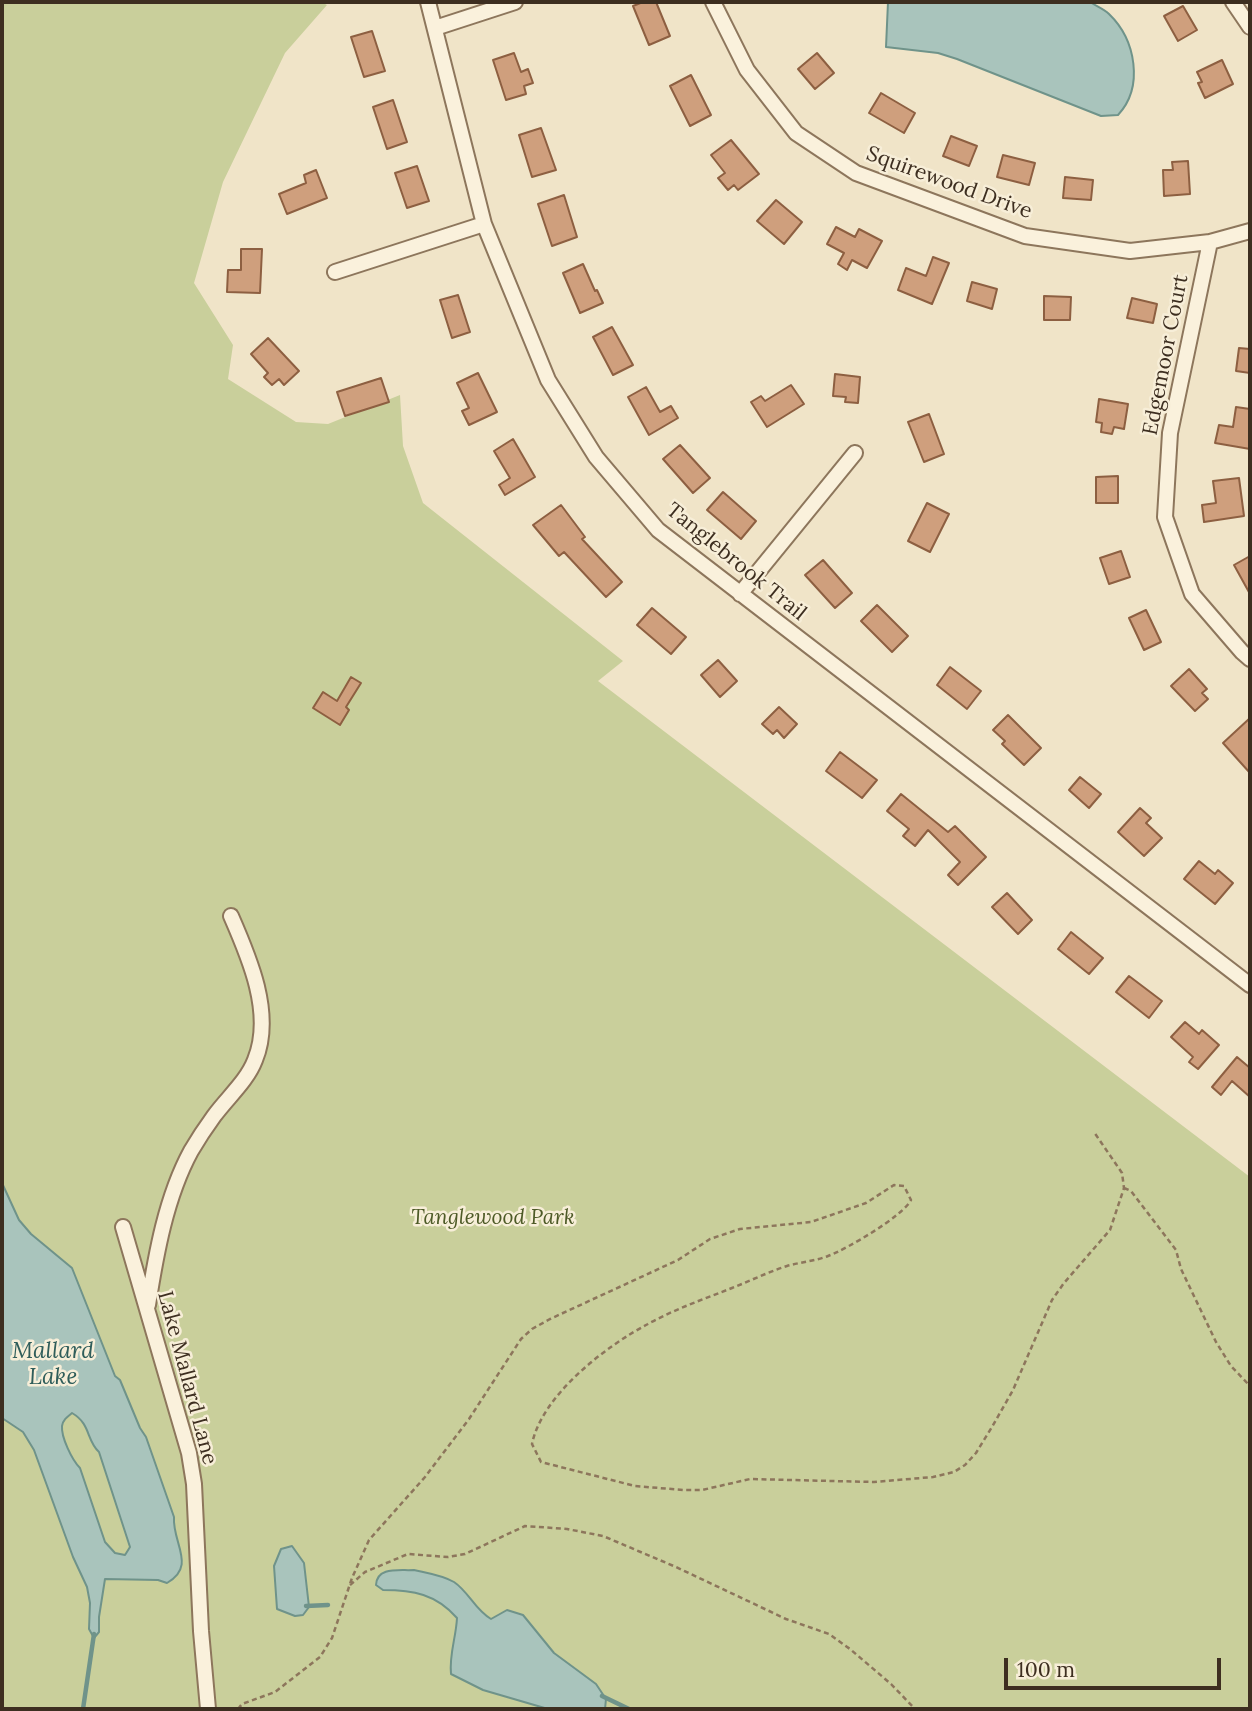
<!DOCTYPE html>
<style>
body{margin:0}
#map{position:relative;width:1252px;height:1711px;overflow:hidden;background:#f0e4c8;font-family:Lora,serif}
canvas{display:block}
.frame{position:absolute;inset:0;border:4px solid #3d2e20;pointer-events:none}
.scale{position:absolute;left:1004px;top:1658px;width:217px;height:32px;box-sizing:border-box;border:4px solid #3d2e20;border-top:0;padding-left:9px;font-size:21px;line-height:24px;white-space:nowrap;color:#3d2e20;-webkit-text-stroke:5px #f7eed8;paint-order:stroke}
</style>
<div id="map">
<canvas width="1252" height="1711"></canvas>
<div class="frame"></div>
<div class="scale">100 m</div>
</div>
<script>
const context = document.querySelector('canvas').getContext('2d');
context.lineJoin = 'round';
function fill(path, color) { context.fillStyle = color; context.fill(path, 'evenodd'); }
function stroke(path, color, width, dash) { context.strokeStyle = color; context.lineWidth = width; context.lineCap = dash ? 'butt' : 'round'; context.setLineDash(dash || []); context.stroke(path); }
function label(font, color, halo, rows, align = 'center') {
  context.font = font + ' Lora,serif'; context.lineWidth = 5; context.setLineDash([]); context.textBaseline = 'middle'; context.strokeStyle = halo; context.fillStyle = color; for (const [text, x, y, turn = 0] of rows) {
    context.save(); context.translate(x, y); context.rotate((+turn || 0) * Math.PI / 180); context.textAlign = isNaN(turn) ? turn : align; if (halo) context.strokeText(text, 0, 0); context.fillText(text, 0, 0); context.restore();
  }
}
const green = new Path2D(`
 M2,2h319l6,3 -42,48 -62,129 -29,101 39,62 -5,34 68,43 32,2 72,-29 3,51 20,57 200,158 -25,20 652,496v532h-1248z`);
const water = new Path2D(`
 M888,2h202c6,4 14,7 19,12 27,26 35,73 9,101l-17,1 -144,-57 -19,-6 -52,-6z
 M2,1183l17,37 12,14 41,34 43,108 5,4 20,48 6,9 28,80c-2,26 23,49 -7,66l-9,-3 -53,-1 -6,38v15l-5,6 -5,-9 1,-26 -3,-16 -14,-30 -39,-107 -11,-18 -21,-14zM72,1413c19,11 14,27 27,39l31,95 -5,8 -10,-2 -10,-11 -25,-74c-8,-8 -19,-31 -18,-42 1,-6 5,-9 10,-13z
 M292,1546l12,17 5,44 -6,8 -8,1 -18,-7 -3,-43 7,-17z
 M414,1570c13,3 28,5 40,12 15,10 21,28 37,37l16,-9 16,5 31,38 42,31 10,15 -1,10h-57l-65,-19 -32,-16c-2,-20 5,-36 6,-56 -21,-24 -44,-28 -74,-28l-7,-5c1,-19 24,-14 38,-15z`);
const stream = new Path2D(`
 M306,1606l22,-1
 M602,1696l27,13
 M83,1709l11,-75`);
const building = new Path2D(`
 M643,2h13l14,34 -21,9 -16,-39z
 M1183,6l14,24 -19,11 -14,-25z
 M372,31l13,40 -21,6 -13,-40z
 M514,53l7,19 7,-3 5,14 -9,3 2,8 -20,6 -13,-40z
 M817,53l17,20 -19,16 -17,-20z
 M1222,60l11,24 -28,14 -7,-15 4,-1 -5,-10z
 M691,75l20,40 -21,11 -20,-40z
 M881,93l34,20 -11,20 -35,-20z
 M393,100l14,42 -20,7 -14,-42z
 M541,128l15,42 -24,7 -13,-42z
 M951,136l26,10 -8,20 -26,-10z
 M731,140l28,34 -21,16 -4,-5 -6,5 -10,-12 7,-5 -14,-18z
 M1003,155l32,8 -6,22 -32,-8z
 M1188,161l2,33 -26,2 -1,-26h10l-1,-8z
 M417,166l12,35 -22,7 -12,-35z
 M316,170l11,28 -40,16 -8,-20 27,-11 -2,-8z
 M1065,177l28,3 -2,20 -28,-2z
 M564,195l13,42 -25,9 -14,-42z
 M776,200l26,22 -18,22 -27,-23z
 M836,227l19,10 4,-8 23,12 -15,27 -15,-8 -5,10 -9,-6 6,-11 -17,-9z
 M241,249h21l-2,44 -33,-1 1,-22h13z
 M933,257l16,6 -17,41 -34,-14 8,-22 20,8z
 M583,264l12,27 2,-1 6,13 -23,10 -17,-40z
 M972,282l25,7 -5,20 -25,-8z
 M458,295l12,37 -18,6 -12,-38z
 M1044,296l27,1 -1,23h-26z
 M1132,298l25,6 -4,19 -26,-5z
 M612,327l21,38 -20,10 -20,-38z
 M268,338l31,33 -15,14 -5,-6 -7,6 -8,-8 4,-4 -17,-19z
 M1239,348l11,1v24l-14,-2z
 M478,373l19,39 -28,13 -7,-14 7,-3 -12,-25z
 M835,374l25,3 -2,26 -13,-1 1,-5 -13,-1z
 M381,378l8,24 -44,14 -8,-24z
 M791,385l13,19 -37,23 -16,-25 10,-6 4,5z
 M646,387l14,25 11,-6 7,12 -29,17 -21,-38z
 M1099,399l29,5 -4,25 -10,-2 -2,7 -11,-2 1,-9 -6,-1z
 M1236,407l14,2v40l-35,-6 4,-18 14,2z
 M929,414l15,40 -20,8 -16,-40z
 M513,439l22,38 -30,18 -6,-10 11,-7 -16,-27z
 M680,445l30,33 -17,15 -30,-34z
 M1118,476v27h-22v-26z
 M1239,478l5,38 -40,6 -2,-17 14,-2 -3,-22z
 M723,492l33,29 -15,18 -34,-29z
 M927,503l22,11 -19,38 -22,-11z
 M561,505l24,32 -3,2 40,43 -16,15 -42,-45 -5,4 -26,-31z
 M1121,551l9,26 -21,7 -9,-26z
 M1250,556v38l-16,-29z
 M823,560l29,33 -17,15 -30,-33z
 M877,605l31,31 -16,16 -31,-31z
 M652,608l34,29 -15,17 -34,-29z
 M1146,610l15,32 -17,8 -15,-32z
 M718,660l19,21 -17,16 -19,-22z
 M950,667l31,24 -14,18 -30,-24z
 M1189,669l18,20 -5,4 6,6 -13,12 -24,-25z
 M351,677l10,6 -15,24 3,3 -9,15 -27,-17 10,-16 14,9z
 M779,707l18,17 -13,14 -7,-8 -4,4 -11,-10z
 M1008,715l33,33 -17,17 -22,-21 3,-3 -12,-11z
 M1250,718v55l-27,-30z
 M840,752l37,28 -15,18 -36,-27z
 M1080,777l21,17 -12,14 -20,-18z
 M901,794l47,38 7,-6 31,31 -28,28 -10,-10 12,-13 -32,-32 -13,16 -12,-10 6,-7 -22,-18z
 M1140,808l11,10 -5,5 16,15 -18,18 -26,-24z
 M1199,861l16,13 3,-4 15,13 -18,21 -31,-25z
 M1007,893l25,27 -14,14 -26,-27z
 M1071,932l32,26 -14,16 -31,-25z
 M1129,976l33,25 -13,17 -33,-26z
 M1185,1022l14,12 3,-4 17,15 -21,24 -9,-7 4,-5 -22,-20z
 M1237,1057l13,11v29l-18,-16 -11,14 -9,-8z`);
const path = new Path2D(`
 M1124,1188l7,3 45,59 5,19 35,73 15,24 19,20
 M350,1585l15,-13 43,-18 40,3 17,-3 60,-28 42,3 36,7 73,31 110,52 43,15 21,15 41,35 24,25
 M238,1709l4,-5 33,-12 45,-35 12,-19 20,-60 17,-38 56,-63 44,-58 52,-80 11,-10 18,-10 128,-59 32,-21 30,-10 71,-7 55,-19 28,-18 10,1 7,14c-8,16 -64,49 -83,56 -13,5 -27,6 -41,10 -19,6 -37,15 -55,22 -28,11 -57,21 -84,36 -42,22 -106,71 -116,120l9,18 94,24 48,4h19l48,-11 124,3 59,-5 21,-5 11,-7 11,-12 16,-26 21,-37 39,-90 12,-17 46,-53 14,-42 -2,-15 -28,-41`);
const minor = new Path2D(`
 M428,2l56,222 64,156 48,77 62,73 592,455
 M713,2l34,68 49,63 60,40 169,63 105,15 80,-9 40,-11
 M1233,2l17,25
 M435,28l80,-26
 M1210,242l-40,191 -5,84 27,77 50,58 8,7
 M335,272l149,-48
 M740,594l115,-141
 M123,1227l66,226 5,31 7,147 7,78
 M148,1305c8,-51 18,-108 43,-154 7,-12 15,-24 23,-35 14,-19 33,-35 41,-56 19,-46 -6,-103 -24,-144`);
const streetNames = [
 ["Squirewood Drive",949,183,20],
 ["Edgemoor Court",1166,355,-79],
 ["Tanglebrook Trail",736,562,39],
 ["Lake Mallard Lane",187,1378,75]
];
const parkNames = [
 ["Tanglewood Park",493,1218]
];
const waterNames = [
 ["Mallard",53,1351],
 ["Lake",53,1377]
];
fill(green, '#c9cf9b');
fill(water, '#a9c4bc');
stroke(water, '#6f938a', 2);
stroke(stream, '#6f938a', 4.5);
fill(building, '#cf9f7d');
stroke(building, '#8d5f41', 2);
stroke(minor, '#8d765c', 18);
stroke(path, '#8d765c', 2.5, [5, 3.5]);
stroke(minor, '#faf1dc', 14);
label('21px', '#3d2e20', '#f7eed8', streetNames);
label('italic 21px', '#4d5a26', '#f7eed8', parkNames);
label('italic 23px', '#2f5d5a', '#f7eed8', waterNames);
</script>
